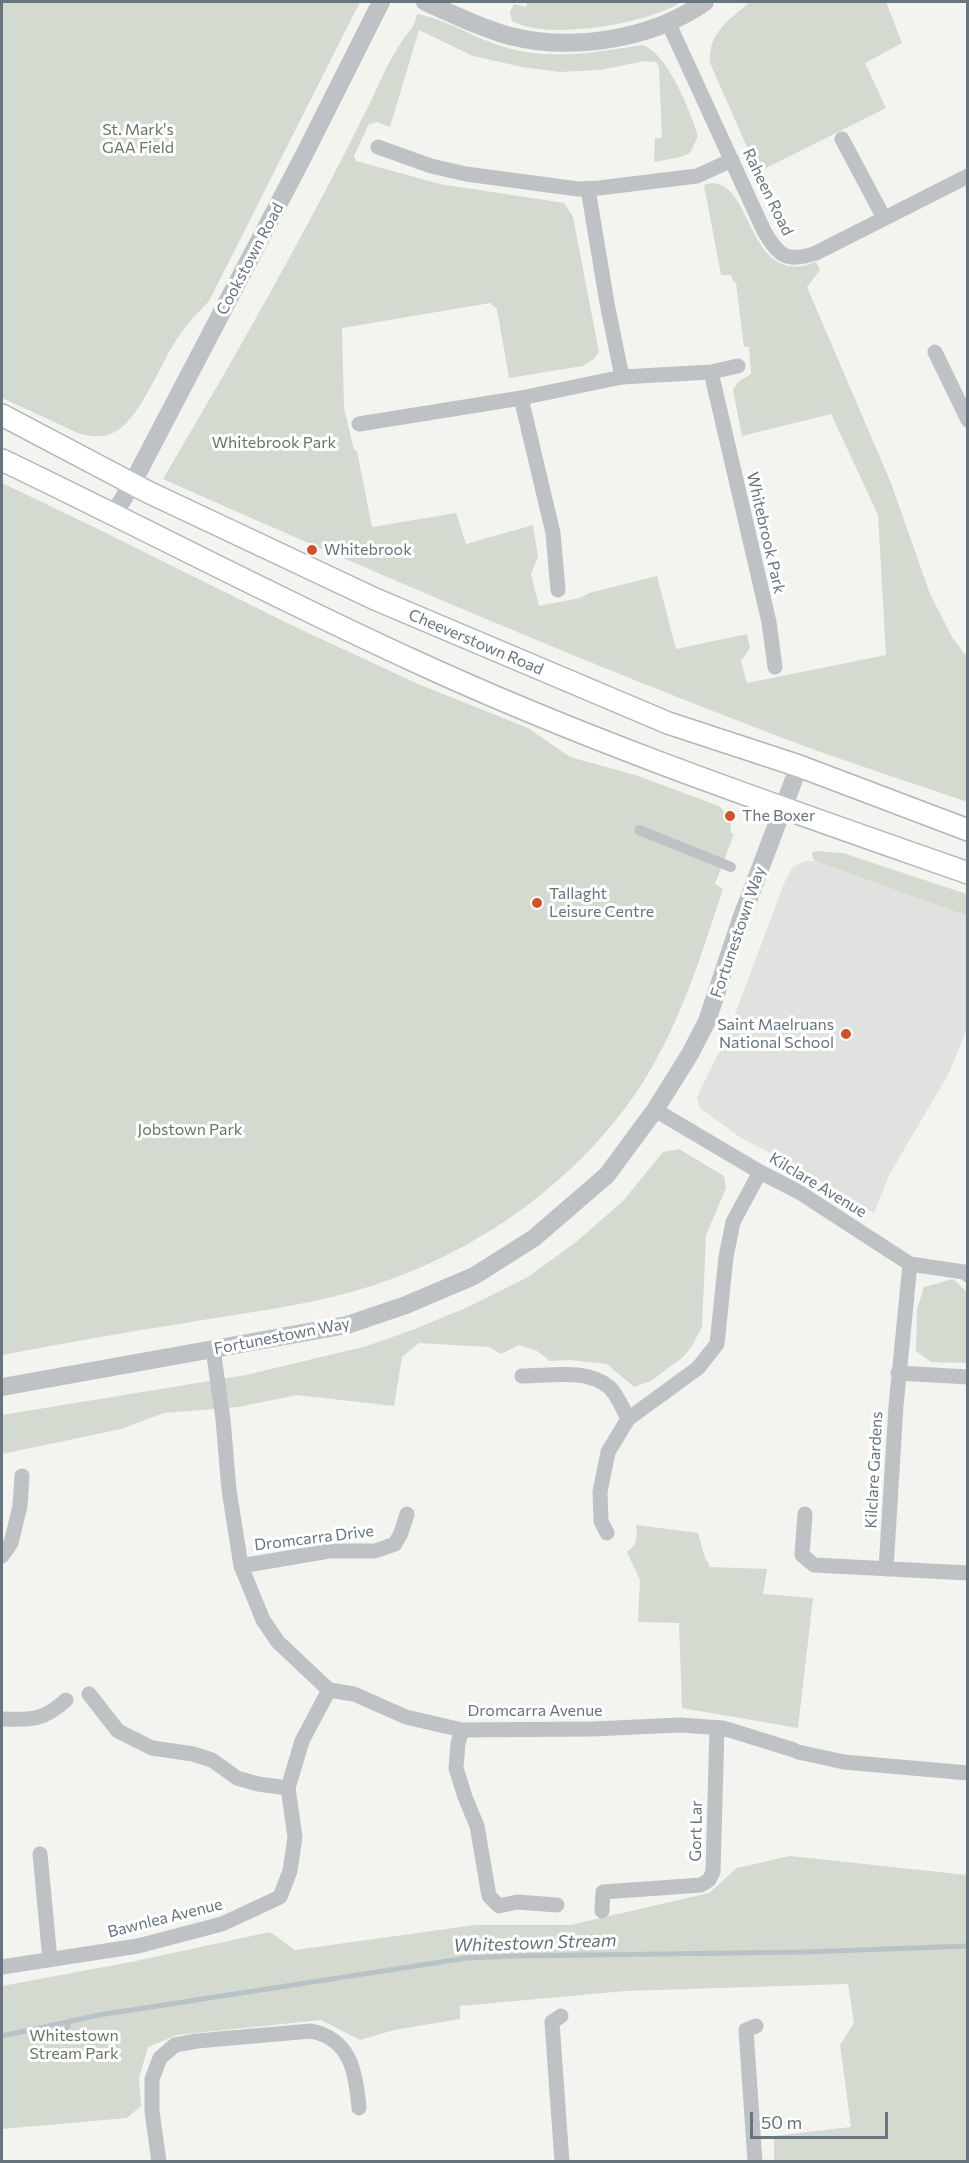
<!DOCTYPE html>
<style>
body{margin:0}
#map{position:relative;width:969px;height:2163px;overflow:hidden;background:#f3f3f0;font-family:Commissioner,sans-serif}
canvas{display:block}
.frame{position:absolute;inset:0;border:3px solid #65747e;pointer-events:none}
.scale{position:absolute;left:750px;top:2112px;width:138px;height:27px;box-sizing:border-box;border:3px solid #65747e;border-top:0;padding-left:8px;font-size:18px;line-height:21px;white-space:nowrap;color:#65747e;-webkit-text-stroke:4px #fff;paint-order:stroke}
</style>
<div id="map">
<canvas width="969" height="2163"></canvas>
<div class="frame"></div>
<div class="scale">50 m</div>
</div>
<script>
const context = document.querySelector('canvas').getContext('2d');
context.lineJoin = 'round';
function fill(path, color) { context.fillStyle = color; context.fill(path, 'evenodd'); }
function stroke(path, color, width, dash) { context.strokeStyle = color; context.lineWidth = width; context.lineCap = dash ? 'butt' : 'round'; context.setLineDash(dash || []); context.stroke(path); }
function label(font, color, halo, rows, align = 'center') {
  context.font = font + ' Commissioner,sans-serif'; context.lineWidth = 6; context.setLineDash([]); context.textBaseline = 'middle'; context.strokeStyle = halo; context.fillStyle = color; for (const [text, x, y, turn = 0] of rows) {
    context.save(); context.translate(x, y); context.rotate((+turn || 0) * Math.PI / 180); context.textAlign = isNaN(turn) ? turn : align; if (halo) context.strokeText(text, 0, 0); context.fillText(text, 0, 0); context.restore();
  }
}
const built = new Path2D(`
 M805,861h10l152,55v113l-19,46 -59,100 -15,38 -84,-50 -49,-25 -41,-30 -3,-11 29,-59 59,-157 8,-14z`);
const green = new Path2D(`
 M2,2h358l-151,299c-8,9 -18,18 -25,28 -21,26 -37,77 -62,98 -12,11 -30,11 -44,6l-76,-35z
 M527,2h154c-33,22 -134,39 -169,19l-2,-9 4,-8 12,3z
 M750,2h136l16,41 -37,20 21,45 -128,64 -48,-109c-2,-31 19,-43 40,-61z
 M417,14c27,5 52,21 78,30 52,18 95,9 147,1 25,7 49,67 56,91l-8,17 -9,4 -27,5 1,-24h7l-3,-71 -3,-5 -11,-1 -45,9 -40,2 -38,-5 -49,-11 -54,-26 -29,97 -13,-5 -8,2 -15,32 2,5 84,23 124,19 9,14 26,135 -5,7 -11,7 -74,12 -12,-69 -7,-6 -148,25 2,80 10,42 3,1 15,76 84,-14 10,31 67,-19 5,32 -7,17 8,32 41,-8 9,-5 68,-17 19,73 71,-15 3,14 -9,13 6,22 139,-28 -8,-140 -47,-101 -89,22 -9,-46 5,-8 13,-8 -2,-27h-5l-8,-64 -3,-2 -2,-6h-10l-17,-90c51,-16 39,106 112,77l4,8 -13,17 84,196 39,111 22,43 15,20v145c-57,-20 -115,-38 -171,-59 -214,-81 -424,-171 -633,-264 73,-124 144,-248 208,-378 9,-20 19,-42 31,-60 9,-13 11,-11 15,-27z
 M2,483l98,47 187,93 131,61 110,44 42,29 65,18 84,31 11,12 1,15 3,1 -19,50 8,5c-21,64 -42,132 -78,190 -65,104 -179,183 -298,214 -51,14 -104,20 -156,29 -64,10 -127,21 -189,33z
 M818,851l25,2 124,41v22l-152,-55 -3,-5 1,-4z
 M679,1149l45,27 2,12 -20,47 -4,92 -10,19 -9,11 -32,24 -17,6 -27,-23 -38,-4 -19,1 -13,-10 -18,-6 -18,9 -12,-7 -70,-4 -17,14 -8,49 -97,-11 -59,12 -74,6 -43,16 -119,25v-39l244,-40 121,-29 48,-17 53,-22 60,-30 48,-35 47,-41 40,-49z
 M953,1279l14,13v71l-36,-1 -15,-11 1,-41 7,-23z
 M636,1525l62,8 6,22 6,12 57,2 -4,25 50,4 -15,130 -116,-20 -3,-85 -41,-1 2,-42 -13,-28c10,-7 11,-16 9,-27z
 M790,1856l177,19v286h-193v-25l77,-9 -11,-82 14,-22 -6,-39 -223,7 -165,15v13l-66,11 -34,10 -39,-20 -144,15 -29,12 -9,31 2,28 -14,12 -125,11v-143l129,-24 139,-30 25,18 180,-25h95l139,-32 28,-25z`);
const stream = new Path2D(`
 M2,2036l97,-21 368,-57 48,-2 290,-4 163,-6
 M63,2036l7,-15`);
const pedestrian = new Path2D(`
 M639,830l92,37`);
const minor = new Path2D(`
 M668,22l96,209c15,25 22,32 52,22l152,-77
 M842,139l42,79
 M378,147l53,19 35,8 112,15 21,-1 98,-12 35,-16
 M588,189l19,114 15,74
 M935,352l33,68
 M711,372l58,250 6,45
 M521,398l32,135 5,57
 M359,424l162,-26 101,-21 89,-5 27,-6
 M655,1110l105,62 39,20 111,72 54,8 4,3
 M213,1349l10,70 6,71 12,76 22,54 15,22 51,48 25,4 52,23 56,13 131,-1 87,-4 43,3 71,22
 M898,1373l70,4
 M522,1376c27,0 65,-8 87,11 8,7 14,22 19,32
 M805,1514l-3,41 12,10 154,8
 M607,1533l-6,-12 -1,-29 8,-40 20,-33 70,-51 19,-24 9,-87 7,-35 27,-50
 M2,1556l9,-13 9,-37 2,-30
 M241,1566l88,-15h46l20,-7 6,-11 6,-19
 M886,1569l10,-163 14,-142
 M89,1694l29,37 34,17 41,6 19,6 25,18 21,6 30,4
 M2,1719c29,1 41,2 64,-19
 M462,1730l-4,13 -2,25 9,29 12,29 12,70 10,10 18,-4 40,3
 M798,1752l46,10 124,11
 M40,1854l10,106
 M602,1911l1,-19 98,-7 8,-5 4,-8 4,-144
 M2,1967l136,-21 84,-22 58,-27 10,-26 5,-34 -7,-49 14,-47 27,-51
 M561,2016l-9,6 10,140
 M159,2162l-7,-51v-32l8,-21 15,-13 22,-4 114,-10c40,8 45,42 48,77
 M755,2162l-9,-132 10,-4`);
const tertiary = new Path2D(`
 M425,2c28,12 55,26 85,34 63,16 142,3 195,-34
 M114,514l18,-30 171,-327 78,-155
 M2,1387l345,-62 59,-20 68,-29 60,-38 73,-63 48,-65 35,-56 17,-33 34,-102 58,-153`);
const secondary = new Path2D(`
 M2,415l146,77 227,107 293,124 131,43 169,64
 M2,460c136,65 270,136 408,199 181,84 370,148 558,214`);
const markers = [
 [312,550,6,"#d5512e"],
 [730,816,6,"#d5512e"],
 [537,903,6,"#d5512e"],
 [846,1034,6,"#d5512e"]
];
const parkNames = [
 ["St. Mark's",138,130],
 ["GAA Field",138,148],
 ["Whitebrook Park",274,443],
 ["Jobstown Park",190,1130],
 ["Whitestown",74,2036],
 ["Stream Park",74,2054]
];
const streetNames = [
 ["Raheen Road",768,192,64],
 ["Cookstown Road",250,259,-62],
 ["Whitebrook Park",766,533,77],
 ["Cheeverstown Road",476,642,23],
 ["Fortunestown Way",738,932,-71],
 ["Kilclare Avenue",818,1185,31],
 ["Fortunestown Way",282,1336,-11],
 ["Kilclare Gardens",874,1470,-87],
 ["Dromcarra Drive",314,1538,-7],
 ["Dromcarra Avenue",535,1711],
 ["Gort Lar",696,1831,-89],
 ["Bawnlea Avenue",165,1918,-14]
];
const poiNames = [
 ["Whitebrook",324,550],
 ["The Boxer",742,816],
 ["Tallaght",549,894],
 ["Leisure Centre",549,912],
 ["Saint Maelruans",834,1025,"right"],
 ["National School",834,1043,"right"]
];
const waterNames = [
 ["Whitestown Stream",535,1943,-2]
];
fill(built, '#e1e2e0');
fill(green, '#d5dad1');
stroke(stream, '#b8c3c7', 5);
stroke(secondary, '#b1b6b9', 24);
stroke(pedestrian, '#bfc2c5', 10);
stroke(minor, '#bfc2c5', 15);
stroke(tertiary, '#bfc2c5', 18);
stroke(secondary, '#fff', 21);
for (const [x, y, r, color] of markers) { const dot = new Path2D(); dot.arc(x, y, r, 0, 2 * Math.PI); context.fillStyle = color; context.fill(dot); stroke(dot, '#fff', 2); }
label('16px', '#677663', '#fff', parkNames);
label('16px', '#65747e', '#fff', streetNames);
label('16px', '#65747e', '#fff', poiNames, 'left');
label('italic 18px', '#60757c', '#fff', waterNames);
</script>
